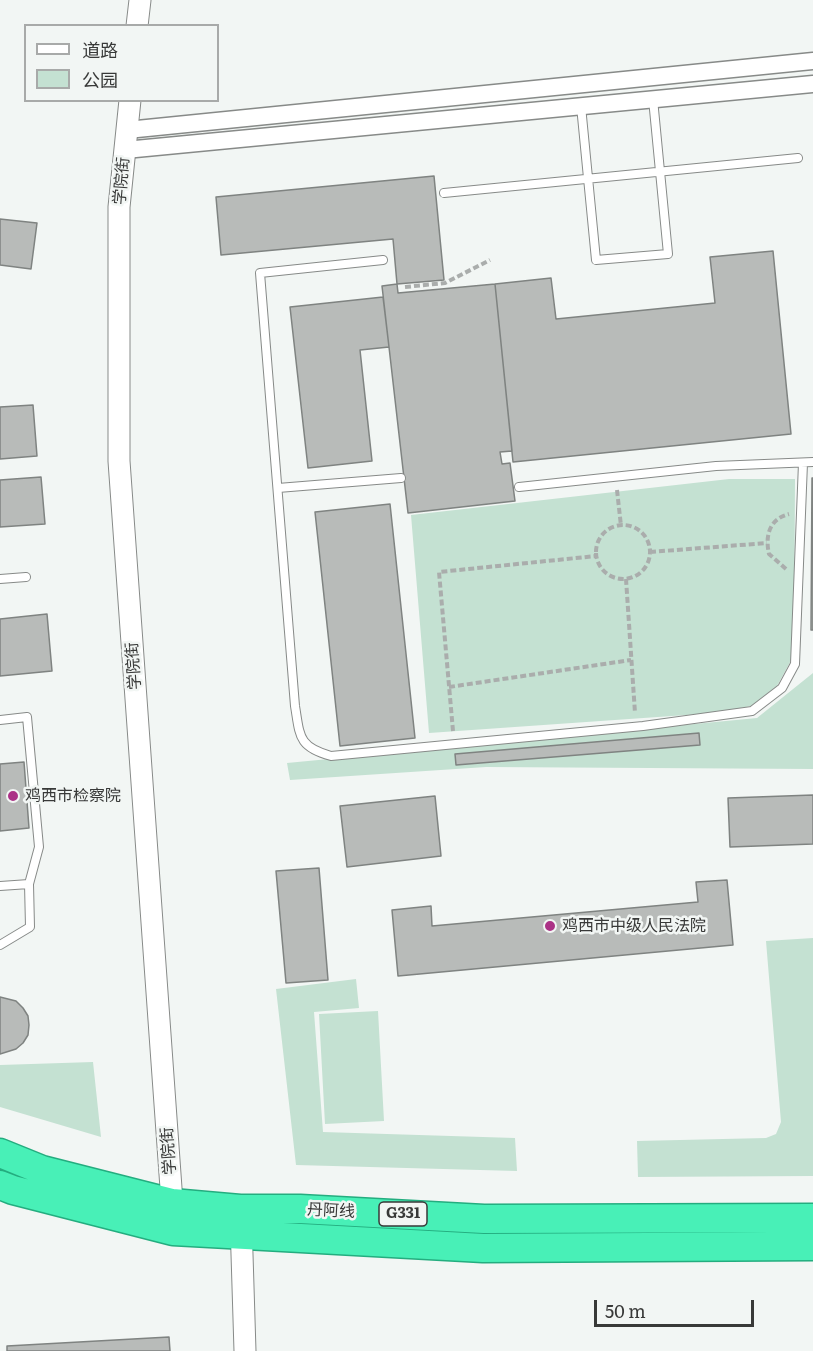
<!DOCTYPE html>
<meta charset="utf-8">
<style>
body{margin:0}
#map{position:relative;width:813px;height:1351px;overflow:hidden;background:#f2f6f4;font-family:Literata,"Noto Sans SC",serif}
canvas{display:block}
.legend{position:absolute;left:24px;top:24px;width:195px;height:78px;box-sizing:border-box;background:#f2f6f4;border:2px solid #a8aaa9;margin:0;padding:8px 10px;list-style:none;font-size:18px;color:#383938}
.legend li{display:flex;align-items:center;gap:12px;height:30px}
.legend b{width:30px;border:2px solid #a8aaa9}
.scale{position:absolute;left:594px;top:1300px;width:160px;height:27px;box-sizing:border-box;border:3px solid #383938;border-top:0;padding-left:8px;font-size:18px;line-height:21px;white-space:nowrap;color:#383938;-webkit-text-stroke:4px #f2f6f4;paint-order:stroke}
</style>
<div id="map">
<canvas width="813" height="1351"></canvas>
<ul class="legend">
<li><b style="height:8px;background:#fff"></b>道路</li>
<li><b style="height:16px;background:#c4e1d2"></b>公园</li>
</ul>
<div class="scale">50 m</div>
</div>
<script>
const context = document.querySelector('canvas').getContext('2d');
context.lineJoin = 'round';
function fill(path, color) { context.fillStyle = color; context.fill(path, 'evenodd'); }
function stroke(path, color, width, dash) { context.strokeStyle = color; context.lineWidth = width; context.lineCap = dash ? 'butt' : 'round'; context.setLineDash(dash || []); context.stroke(path); }
function label(font, color, halo, rows, align = 'center') {
  context.font = font + ' Literata,"Noto Sans SC",serif'; context.lineWidth = 5; context.setLineDash([]); context.textBaseline = 'middle'; context.strokeStyle = halo; context.fillStyle = color; for (const [text, x, y, turn = 0] of rows) {
    context.save(); context.translate(x, y); context.rotate((+turn || 0) * Math.PI / 180); context.textAlign = isNaN(turn) ? turn : align; if (halo) context.strokeText(text, 0, 0); context.fillText(text, 0, 0); context.restore();
  }
}
const green = new Path2D(`
 M729,479h66l-1,176 -17,31 -26,20 -36,7 -286,20 -18,-218z
 M813,673v96l-327,-2 -196,13 -3,-17 470,-45z
 M813,938v238l-175,1 -1,-36 129,-3 10,-4 5,-12 -15,-181z
 M356,979l3,29 -45,4 9,120 192,6 2,33 -221,-6 -20,-176z
 M378,1011l6,110 -59,3 -6,-110z
 M93,1062l8,75 -101,-30v-42z`);
const building = new Path2D(`
 M434,176l10,104 -47,4 -4,-45 -172,16 -5,-58z
 M0,219l37,4 -6,46 -31,-4z
 M773,251l18,183 -278,28 -18,-178 56,-6 5,41 159,-16 -5,-46z
 M397,284l1,9 97,-9 17,167 -12,1 2,12 8,-1 5,38 -107,12 -26,-227z
 M383,297l6,50 -29,3 12,111 -64,7 -18,-161z
 M33,405l4,51 -37,3v-52z
 M41,477l4,47 -45,3v-47z
 M812,478h1v152h-2z
 M390,504l25,234 -75,8 -25,-234z
 M47,614l5,57 -52,5v-57z
 M699,733l1,12 -244,20 -1,-11z
 M24,762l5,66 -29,3v-67z
 M813,795v49l-83,3 -2,-49z
 M435,796l6,60 -94,11 -7,-61z
 M319,868l9,112 -42,3 -10,-112z
 M727,880l6,65 -335,31 -6,-66 39,-4 1,20 266,-24 -2,-20z
 M0,997l16,4 7,7 5,8 1,9 -1,10 -5,8 -7,6 -16,5z
 M169,1337l1,14h-163v-5z`);
const path = new Path2D(`
 M405,287l40,-4 45,-23
 M617,490l4,36
 M596 552a27 27 0 1 1 54 0a27 27 0 1 1-54 0Z
 M650,552l117,-9
 M786,569l-17,-15c-4,-18 0,-35 20,-40
 M626,579l9,134
 M449,687l182,-27
 M453,731l-14,-159 157,-16`);
const service = new Path2D(`
 M581,106l15,154 72,-6 -15,-155
 M444,193l354,-35
 M383,260l-123,13 35,433c5,30 3,41 36,50l312,-30 109,-15 30,-23 13,-24 8,-201
 M519,487l197,-21 97,-4
 M278,488l123,-10
 M0,579l26,-2
 M0,720l27,-3 12,130 -10,37
 M0,886l29,-2 1,43 -30,18`);
const minor = new Path2D(`
 M127,130l686,-69
 M125,150l688,-66`);
const tertiary = new Path2D(`
 M137,26l3,-26
 M130,100l-11,107v254l54,755
 M241,1222l4,129`);
const trunk = new Path2D(`
 M0,1153l42,17 130,33 68,6h60l184,10 329,-1
 M0,1185l13,5 160,41 310,17 330,-2`);
const markers = [
 [13,796,6,"#ab3286"],
 [550,926,6,"#ab3286"]
];
const shields = [
 [403,1214,48]
];
const shieldNames = [
 ["G331",403,1214]
];
const streetNames = [
 ["学院街",122,181,-85],
 ["学院街",134,666,-94],
 ["学院街",169,1151,-94],
 ["丹阿线",331,1211,3]
];
const poiNames = [
 ["鸡西市检察院",25,796],
 ["鸡西市中级人民法院",562,926]
];
fill(green, '#c4e1d2');
fill(building, '#b8bbb9');
stroke(building, '#7f8381', 1.5);
stroke(service, '#878a88', 10);
stroke(minor, '#878a88', 19);
stroke(tertiary, '#878a88', 23);
stroke(trunk, '#24ad7f', 31);
stroke(path, '#aaadac', 4, [6, 3]);
stroke(service, '#fff', 8);
stroke(minor, '#fff', 16);
stroke(tertiary, '#fff', 21);
stroke(trunk, '#48f0b7', 28);
for (const [x, y, r, color] of markers) { const dot = new Path2D(); dot.arc(x, y, r, 0, 2 * Math.PI); context.fillStyle = color; context.fill(dot); stroke(dot, '#f2f6f4', 2); }
for (const [x, y, w] of shields) { const box = new Path2D(); box.roundRect(x - w / 2, y - 12, w, 24, 4.5); context.fillStyle = '#f2f6f4'; context.fill(box); stroke(box, '#383938', 1.5); }
label('bold 15px', '#383938', null, shieldNames);
label('16px', '#383938', '#f2f6f4', streetNames);
label('16px', '#383938', '#f2f6f4', poiNames, 'left');
</script>
